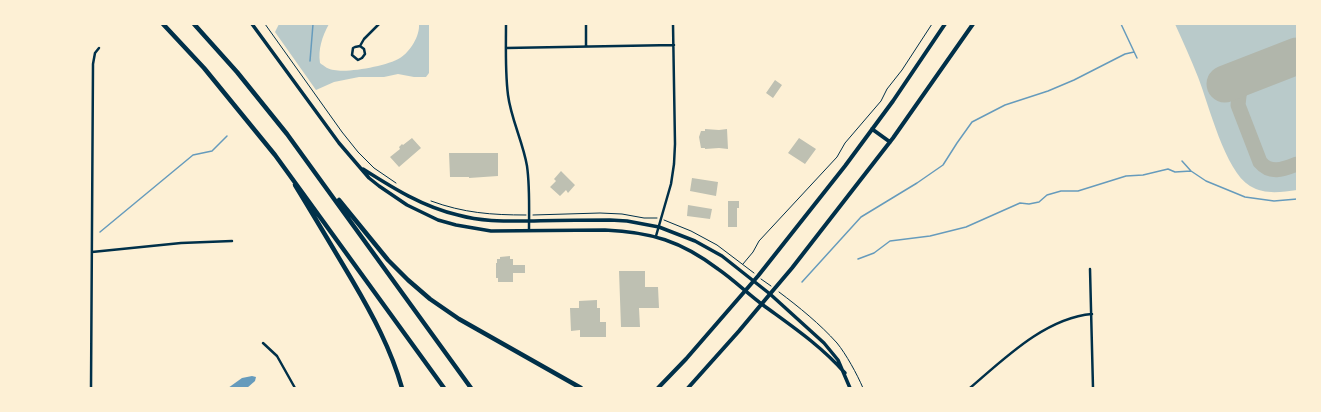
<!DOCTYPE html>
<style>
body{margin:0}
#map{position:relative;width:1321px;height:412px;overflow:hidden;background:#fdf0d5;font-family:Inter,sans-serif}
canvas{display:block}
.frame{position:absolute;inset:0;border:25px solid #fdf0d5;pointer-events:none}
</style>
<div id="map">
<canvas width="1321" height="412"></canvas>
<div class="frame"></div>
</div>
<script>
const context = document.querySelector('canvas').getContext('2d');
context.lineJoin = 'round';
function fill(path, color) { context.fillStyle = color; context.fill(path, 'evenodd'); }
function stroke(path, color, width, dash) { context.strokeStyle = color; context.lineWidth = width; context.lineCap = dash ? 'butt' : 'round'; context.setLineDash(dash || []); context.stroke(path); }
const green = new Path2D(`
 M279,24h50c-7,13 -11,25 -9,39 4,3 9,7 14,7 15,3 53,-4 66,-12 10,-6 20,-22 19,-34h10v49l-3,4h-12l-16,-3 -14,3h-25l-25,5 -18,8 -41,-58z
 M1175,24h122v19l-76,30 36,92c13,15 24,10 40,4v21c-16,2 -32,5 -47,-4 -25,-15 -41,-81 -52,-109 -7,-18 -15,-35 -23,-53z
 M1297,70v89c-6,3 -20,8 -27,4 -10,-5 -21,-41 -26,-53 -1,-9 0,-15 7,-22z`);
const water = new Path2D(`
 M252,376l4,1 -1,4 -8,7h-19l14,-10z`);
const stream = new Path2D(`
 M1121,24l16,34
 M310,61l3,-37
 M1182,161l9,10 15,10 39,16 29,4 23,-2
 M100,232l93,-77 19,-4 15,-15
 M858,259l16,-6 16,-12 40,-5 36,-9 54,-24 9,1 10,-2 8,-7 14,-4h17l48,-15 17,-1 25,-6 7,3 16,-1
 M802,282l59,-65 56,-34 26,-18 14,-22 15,-21 33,-17 43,-14 26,-11 51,-26 9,-2`);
const taxiway = new Path2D(`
 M1243,77l-4,19 -1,9 22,57c11,13 24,7 37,2`);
const runway = new Path2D(`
 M1225,84l72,-28`);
const building = new Path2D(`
 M775,80l7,5 -9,13 -7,-5z
 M705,129l14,1 8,-1 1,20 -9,-1 -14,1v-1h-4l-2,-11 2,-6h4z
 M412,138l9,10 -22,19 -9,-10 10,-8 -1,-2 3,-3 1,1z
 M799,138l17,11 -11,15 -17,-11z
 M449,153h49v23l-29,2v-1h-19z
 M561,171l14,14 -7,8 -2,-3 -6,6 -10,-9 6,-6 -2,-2z
 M692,178l26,4 -2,14 -26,-5z
 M728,201h11v7h-2v19h-9z
 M688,205l24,4 -2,10 -23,-3z
 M510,256v3h3v6h12v8h-12v9h-15v-4h-2v-15h1v-4h3v-2z
 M619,271h26v16h13l1,21h-20l1,19h-19z
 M597,300v8h3v14h6v15h-26v-7l-9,1 -1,-23h9v-7z`);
const path = new Path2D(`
 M265,24l77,108 16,20 16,16 22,15
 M431,201c33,12 60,14 95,14
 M533,215l67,-2 22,1 22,4h13
 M664,220l27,11 26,14 37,28
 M743,264l10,-12 6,-11 78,-84 8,-14 36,-42 6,-12 15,-19 30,-46
 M761,279l10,7
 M779,292c20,15 41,32 58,51 9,11 20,31 26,45`);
const minor = new Path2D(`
 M506,24c0,23 -1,48 2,71 3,24 15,47 19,71 3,21 2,43 2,64
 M586,24v22
 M360,46l4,3 1,5 -3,4 -4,2 -6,-5 1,-7 2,-1 5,-1 4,-7 15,-15
 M506,48l168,-3
 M656,236l15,-52 3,-20 1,-20 -2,-120
 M92,252l89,-9 51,-2
 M1090,269l3,119
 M263,343l14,13 18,32
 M91,388l2,-324 2,-11 4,-5
 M970,388c34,-29 75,-70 122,-74`);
const secondary = new Path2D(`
 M252,24l87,119 30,35 10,8 28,19 31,15 18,5 35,6 114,-1c46,2 76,11 113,39 16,11 30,25 45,36 30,22 57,40 82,68
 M363,169c30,19 60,38 95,46 25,7 50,6 76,6 25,-1 50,-1 76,-1l17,1 32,6 36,14 27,15 48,38 54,49 14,17 12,28`);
const primary = new Path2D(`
 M872,129l18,13
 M658,388l28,-29 72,-83 87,-110 48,-65 52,-77
 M688,388l51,-57 31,-37 22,-26 101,-130 80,-114`);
const motorway = new Path2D(`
 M163,24l41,44 71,87 169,233
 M194,24l43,48 50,62 184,254
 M295,185c19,31 38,63 57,95 20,34 39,69 50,108
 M339,200l49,60 20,20 22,19 29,20 122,69`);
fill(green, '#b9caca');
fill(water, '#669bbc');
stroke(stream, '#669bbc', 1.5);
stroke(taxiway, '#b1b6ab', 15);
stroke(runway, '#b1b6ab', 37);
fill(building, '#bec0b2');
stroke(path, '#003049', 1);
stroke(minor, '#003049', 2.5);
stroke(secondary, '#003049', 3.5);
stroke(primary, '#003049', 4);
stroke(motorway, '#003049', 4.5);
</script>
